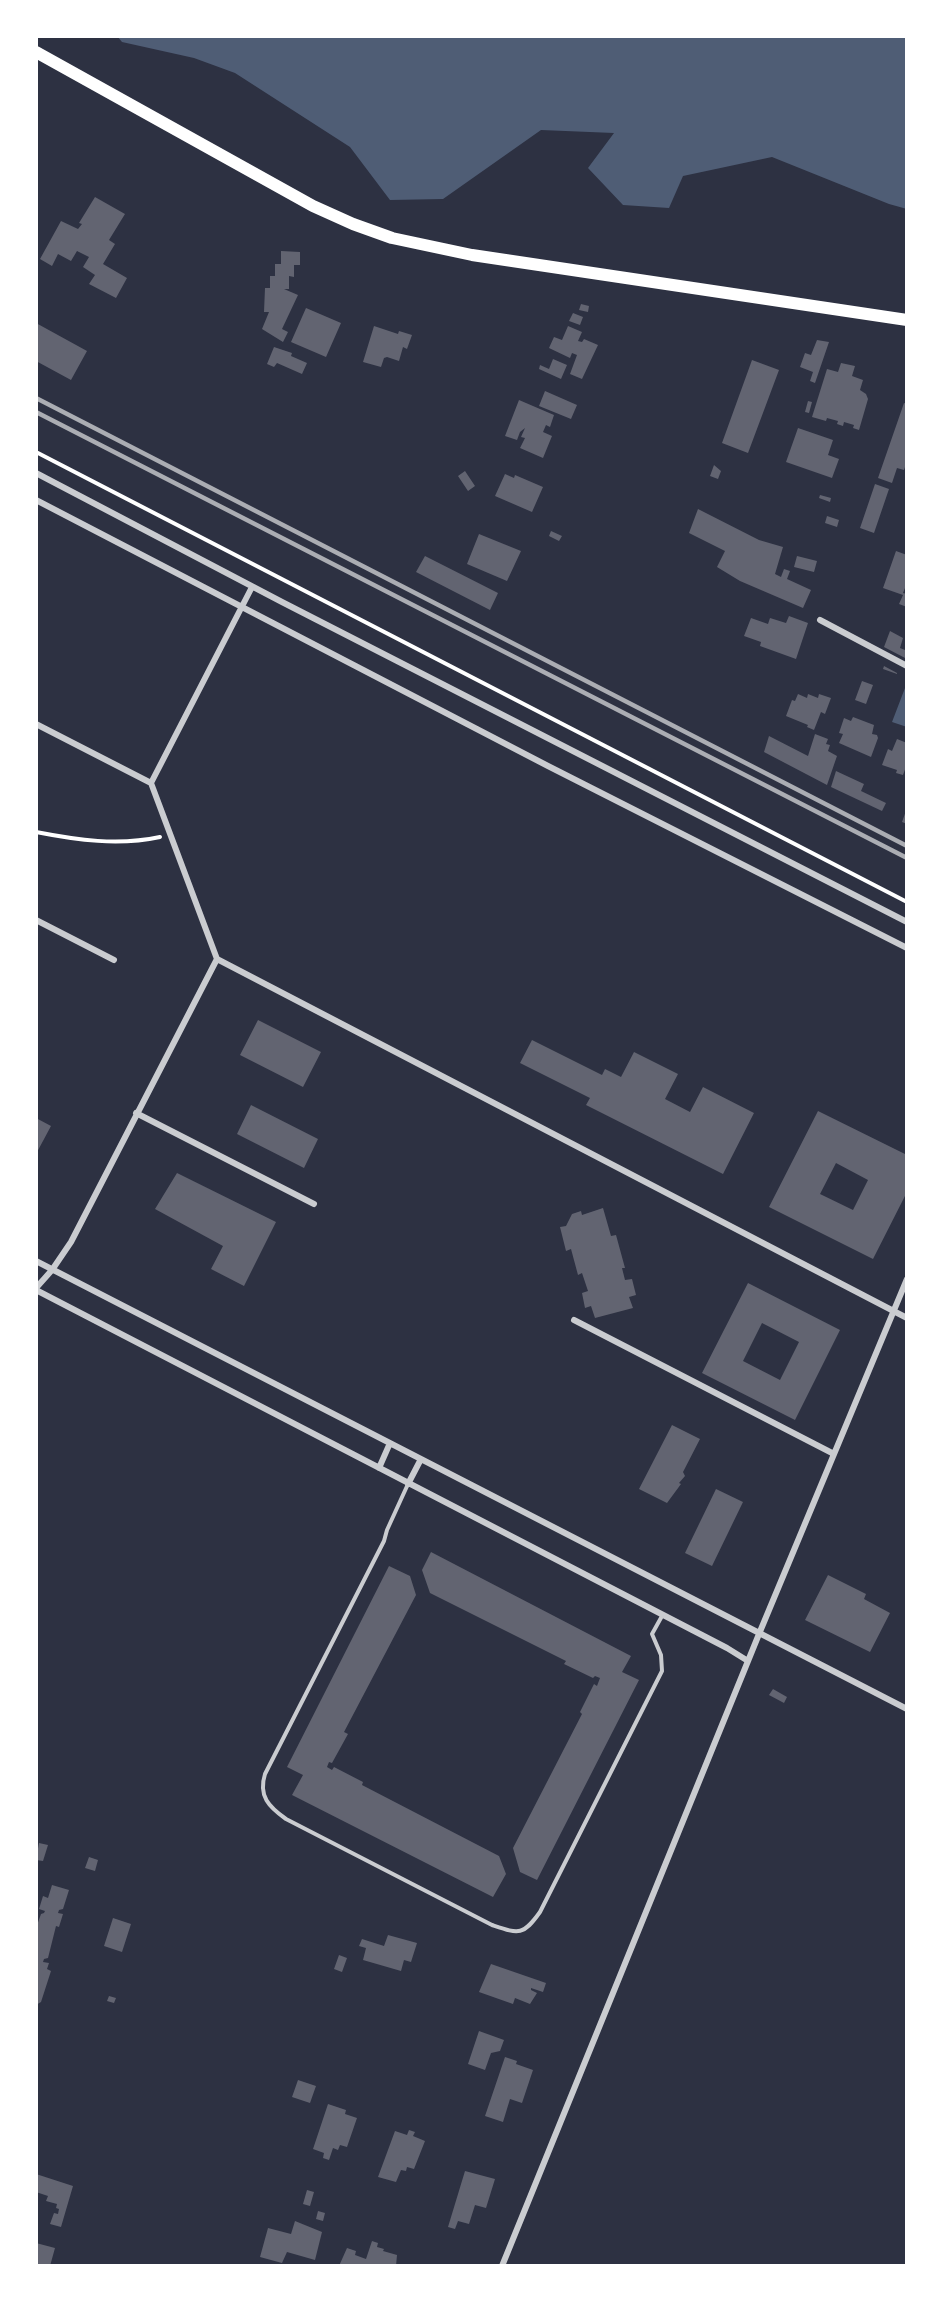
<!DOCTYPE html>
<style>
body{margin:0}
#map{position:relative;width:943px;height:2302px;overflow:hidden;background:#2d3142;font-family:"Nunito Sans",sans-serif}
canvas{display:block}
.frame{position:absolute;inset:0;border:38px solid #fff;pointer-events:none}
</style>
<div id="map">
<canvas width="943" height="2302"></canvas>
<div class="frame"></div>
</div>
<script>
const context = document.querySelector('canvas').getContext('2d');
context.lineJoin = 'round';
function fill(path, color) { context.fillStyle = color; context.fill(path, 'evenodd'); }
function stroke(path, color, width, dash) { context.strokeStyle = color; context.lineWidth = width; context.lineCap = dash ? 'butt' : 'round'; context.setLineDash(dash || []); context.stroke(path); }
const water = new Path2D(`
 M117,36h790v173l-18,-5 -117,-47 -89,19 -14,32 -46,-3 -35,-37 26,-35 -73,-3 -98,69 -53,1 -40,-53 -115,-74 -41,-15 -72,-16z
 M905,688l2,1v38l-15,-5z`);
const building = new Path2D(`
 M95,197l30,17 -16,26 6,4 -12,20 24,14 -11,20 -27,-14 6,-9 -12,-8 6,-10 -12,-6 -6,10 -13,-7 -6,12 -12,-7 21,-38 17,8 4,-5 -3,-1z
 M281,251l19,1v13h-6v12l-5,-1v13h-5l14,6 -16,34 6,3 -5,10 -21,-13 7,-17h-5l1,-24h5v-12h5v-12h6z
 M581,304l8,2 -1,6 -9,-2z
 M306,308l35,15 -15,34 -35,-15z
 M573,313l10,4 -3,8 -11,-4z
 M36,323l51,28 -16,29 -35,-19z
 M374,326l24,8 1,-3 13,4 -5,14 -4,-2 -4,14 -12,-4 -3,1 -3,9 -18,-5z
 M568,326l14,6 -4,9 4,1 2,-3 14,6 -16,34 -12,-5 7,-19 -5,-2 -2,5 -21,-10 5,-11 8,3z
 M817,340l12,2 -14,41 -5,-2 3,-9 -13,-5 5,-14 6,2z
 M274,347l18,6 -1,3 16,7 -5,11 -25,-11 -3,4 -7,-3z
 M553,359l14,6 -6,14 -22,-10 1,-4 9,4z
 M752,360l27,10 -31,83 -26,-10z
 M841,363l14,3 -3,10 11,4 -3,10 6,4 2,5 -9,31 -6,-2 1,-3 -10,-3 -1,4 -6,-2 1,-3 -11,-3 -1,3 -14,-4 15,-48 11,3z
 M545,391l32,14 -6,14 -32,-13z
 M519,400l35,15 -4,12 -4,-2 -3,7 9,4 -9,22 -23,-10 5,-10 -4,-1 4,-9 -5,4 -3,8 -12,-4z
 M808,401l4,1 -3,11 -4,-1z
 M904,403l3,1v57l-3,9 -7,-2 -5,15 -14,-5z
 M798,428l35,12 -5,15 11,4 -7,19 -46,-16z
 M714,465l7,6 -3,8 -8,-3z
 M465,471l10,15 -7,5 -10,-15z
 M505,474l9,4 1,-3 28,12 -11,25 -37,-16z
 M875,484l14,5 -15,44 -14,-5z
 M820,495l11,3 -1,4 -11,-4z
 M698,509l61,31 24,7 -8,27 6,3 3,-8 6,2 -3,8 24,11 -8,18 -63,-27 -23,-14 8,-16 -36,-18z
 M827,516l12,4 -2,7 -12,-4z
 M551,531l11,5 -3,5 -10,-5z
 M479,534l42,17 -14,30 -40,-17z
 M896,551l11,4v28l-4,10 4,1v13l-8,-3 4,-9 -20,-7z
 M425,556l73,37 -8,17 -74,-38z
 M797,556l20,5 -3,11 -20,-5z
 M789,616l19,7 -12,36 -36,-13 1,-4 -17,-6 7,-18 17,6 2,-6 16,5z
 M890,631l13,7 -3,10 5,2 2,-3v12l-23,-12z
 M884,666l13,7v1l-14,-5z
 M862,681l11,4 -7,19 -11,-4z
 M798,694l9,4 1,-4 10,4 1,-4 12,4 -6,16 -4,-2 -7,18 -7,-3 1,-2 -22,-9 6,-16 3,1z
 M853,717l21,8 -2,9 5,1 1,3 -7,19 -32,-14 4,-9 -4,-1 5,-15 7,3z
 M815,734l13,5 -2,5 4,1 -2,6 9,5 -10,29 -63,-33 5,-16 39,20z
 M897,739l10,4v21l-4,11 -7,-2 1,-3 -15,-5 6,-16 4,2z
 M836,771l28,13 -3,7 25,12 -4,8 -51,-24z
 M907,808v16l-5,-2z
 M258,1020l63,32 -18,35 -63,-32z
 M532,1040l70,35 3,-6 16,8 13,-25 44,22 -13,25 25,13 13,-25 51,26 -31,61 -137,-69 4,-7 -70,-35z
 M251,1105l67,34 -14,29 -67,-34z
 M818,1111l89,44v37l-34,67 -104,-52zM836,1163l32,17 -15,30 -33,-16z
 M36,1118l15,8 -15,28z
 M177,1173l99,49 -32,64 -33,-17 12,-23 -68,-37z
 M603,1208l8,28 5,-1 9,33h-3l3,12 7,-1 4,16 -7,2 4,11 -38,10 -4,-12 -6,2 -3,-15 6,-2 -6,-18 -4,2 -7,-26 -5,2 -6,-24 6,-1 6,-12 9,-3 1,4z
 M748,1283l92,47 -45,90 -93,-47zM762,1323l37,19 -19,38 -37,-19z
 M672,1425l28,14 -17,33 2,4 -6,7 2,1 -14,19 -28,-14z
 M716,1489l27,13 -31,64 -27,-13z
 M431,1552l200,104 -9,16 17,8 -102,200 -17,-8 -7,-24 69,-134 -2,-2 14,-28 3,2 3,-8 -5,-2 -2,2 -29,-14 2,-3 -136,-68 -8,-23z
 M389,1566l21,10 6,19 -72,137 4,2 -16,29 -3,-1 -2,5 5,3 2,-3 29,15 -1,3 137,71 7,18 -13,23 -201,-102 11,-20 -16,-8z
 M828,1575l38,19 -2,5 26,14 -20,39 -65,-32z
 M773,1689l14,8 -3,6 -15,-8z
 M39,1843l9,2 -5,16 -7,-1z
 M89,1857l9,3 -3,11 -10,-3z
 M52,1885l17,5 -6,19 -4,1 -1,3 5,1 -4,13 -3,-1 -8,32 -4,1 -1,3 6,1 -2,6 4,2 -10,31 -5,3v-77l5,-14 3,-1 1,-2 -6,-2 4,-13 5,2z
 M113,1918l18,6 -9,28 -18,-6z
 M388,1935l29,8 -6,19 -7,-2 -3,11 -38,-11 3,-12 -7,-2 3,-7 22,7z
 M339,1955l8,3 -5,14 -8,-3z
 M491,1964l55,19 -3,9 -12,-4v2l6,3 -7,11 -15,-6 -2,6 -34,-12z
 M109,1996l7,2 -2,5 -7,-2z
 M479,2031l25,9 -4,11 -9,2 -6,17 -17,-6z
 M505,2057l12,4 -1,3 17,6 -11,33 -12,-4 -7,23 -18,-6z
 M298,2080l18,6 -6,17 -18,-6z
 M328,2104l18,6 -1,4 12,4 -10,29 -7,-2 -2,5 -5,-2 -4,12 -6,-2 1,-5 -11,-4z
 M409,2130l6,2 -2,4 12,5 -11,28 -7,-2 -1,4 -5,-1 -5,12 -18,-5 17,-46 12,4z
 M465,2171l30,8 -9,29 -11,-3 -6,19 -11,-3 -3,8 -7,-2z
 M36,2174l37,12 -12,41 -11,-3 4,-11 4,1 1,-5 -3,-1 1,-4 -11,-3 2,-5 -12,-4z
 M307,2190l7,2 -4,14 -7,-2z
 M318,2211l7,2 -2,8 -7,-2z
 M295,2221l27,11 -7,28 -28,-8 -5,11 -22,-6 8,-29 23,6z
 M372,2241l6,2 -1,4 7,2 -1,2 14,4 -1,11h-57l8,-18 9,3 -1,4 11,4z
 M36,2243l19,5 -5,18h-14z`);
const path = new Path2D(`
 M36,452l871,450
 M36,832c41,8 82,14 124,5`);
const service = new Path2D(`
 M408,1484l-21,46 -3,11 -119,233c-7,22 4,33 21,45l206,106c27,9 31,11 48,-13l122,-241 -1,-16 -9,-21 10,-18`);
const minor = new Path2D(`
 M36,473l246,129 625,320
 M36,500l512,266 359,182
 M820,620l87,46
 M36,724l115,59
 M36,920l78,40
 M217,959l690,359
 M136,1113l178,91
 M36,1261l871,448
 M36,1288l16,-18 19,-28 146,-283 -66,-176 101,-196
 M36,1290l691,358 21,13
 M574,1320l260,134
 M379,1468l11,-25
 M408,1484l13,-25
 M502,2266l257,-632 148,-355`);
const secondary = new Path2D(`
 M36,52l277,154 40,18 39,14 80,17 435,65`);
const rail = new Path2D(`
 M36,398l871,448
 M36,412l871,446`);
fill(water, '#4f5d75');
fill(building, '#626471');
stroke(path, '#fff', 4);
stroke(service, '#caccd0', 4);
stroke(minor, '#caccd0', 6);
stroke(secondary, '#fff', 12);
stroke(rail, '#abadb3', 4.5);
</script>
